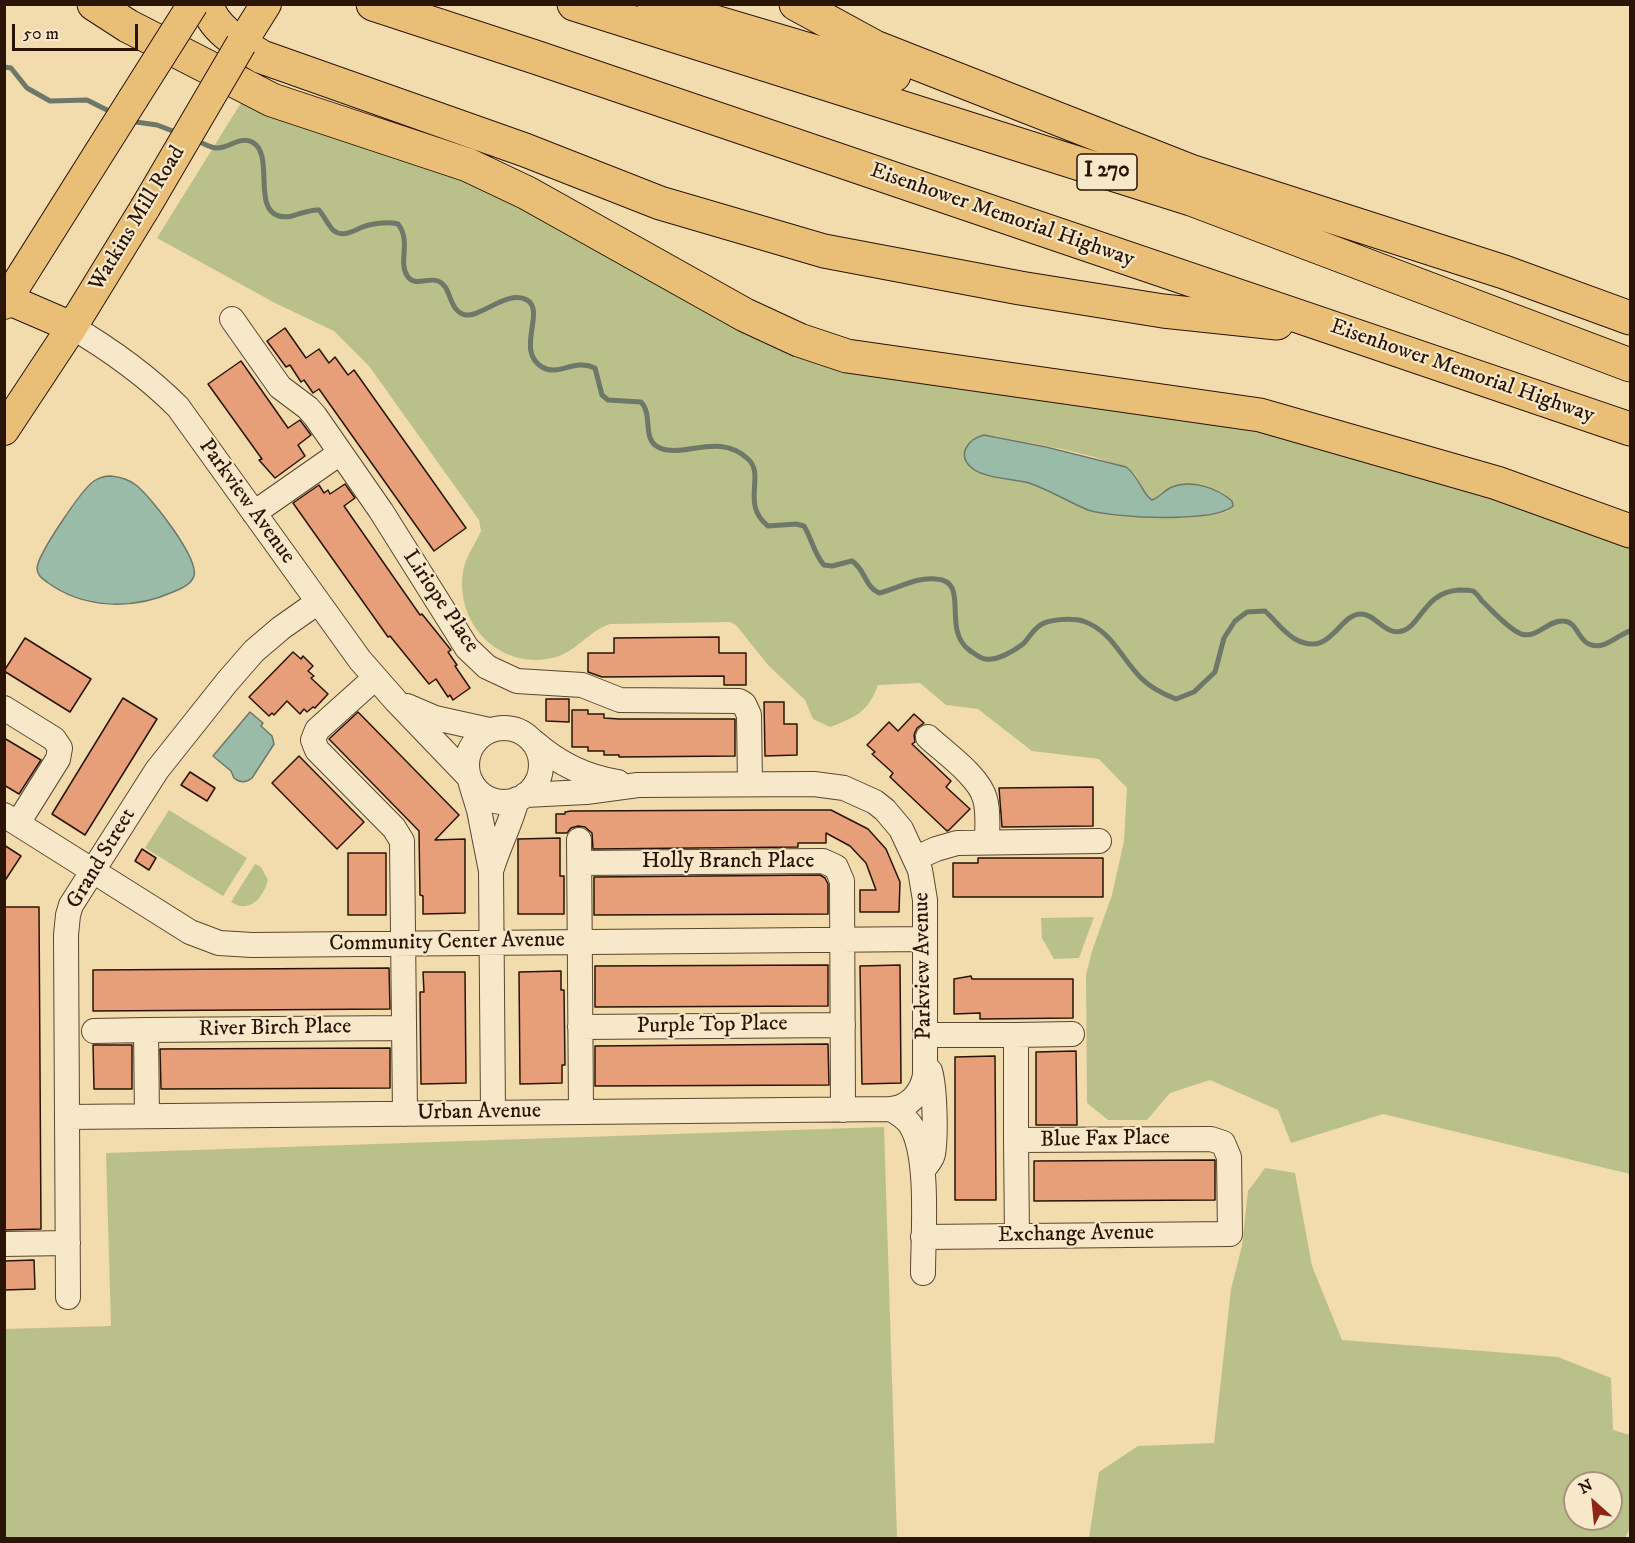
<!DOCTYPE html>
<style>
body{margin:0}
#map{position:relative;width:1635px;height:1543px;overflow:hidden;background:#f2dbad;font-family:"IM FELL DW Pica",serif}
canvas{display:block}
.frame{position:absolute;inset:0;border:6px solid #291406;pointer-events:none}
.north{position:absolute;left:1563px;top:1471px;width:60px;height:60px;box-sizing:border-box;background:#f7e8ca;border:2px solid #a5937c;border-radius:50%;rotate:333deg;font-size:16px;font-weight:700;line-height:24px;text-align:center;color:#291406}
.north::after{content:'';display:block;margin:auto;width:21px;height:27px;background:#8f2418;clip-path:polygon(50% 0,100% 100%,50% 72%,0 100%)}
.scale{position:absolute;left:12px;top:24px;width:126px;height:27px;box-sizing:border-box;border:3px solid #291406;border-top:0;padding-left:8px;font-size:18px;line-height:21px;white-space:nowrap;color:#291406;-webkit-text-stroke:4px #f7e8ca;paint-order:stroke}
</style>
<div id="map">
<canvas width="1635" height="1543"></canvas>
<div class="frame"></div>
<div class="north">N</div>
<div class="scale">50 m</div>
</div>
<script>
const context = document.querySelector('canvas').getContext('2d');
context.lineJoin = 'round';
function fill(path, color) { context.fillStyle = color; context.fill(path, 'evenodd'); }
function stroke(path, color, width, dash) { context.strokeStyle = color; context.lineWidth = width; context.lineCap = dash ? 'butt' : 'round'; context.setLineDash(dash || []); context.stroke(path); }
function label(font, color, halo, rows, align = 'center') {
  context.font = font + ' "IM FELL DW Pica",serif'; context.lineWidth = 4.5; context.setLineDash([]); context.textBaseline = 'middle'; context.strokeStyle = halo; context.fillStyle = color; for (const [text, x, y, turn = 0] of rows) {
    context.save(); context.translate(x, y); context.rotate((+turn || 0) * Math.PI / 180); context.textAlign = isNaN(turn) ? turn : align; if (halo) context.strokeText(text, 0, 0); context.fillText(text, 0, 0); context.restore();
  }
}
const green = new Path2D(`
 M244,98l207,71 301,159 538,105 340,110v631l-247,-60 -92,29 -13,-33 -68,-30 -40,13 -23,27h-39l-21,-17 -1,-128 6,-24 20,-56 12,-54 3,-53 -28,-29 -67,-8 -54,-42 -32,-4 -26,-22 -42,2c-10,27 -22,32 -48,42l-17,-8 -8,-19 -37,-35 -32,-40 -6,-3 -120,2c-22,7 -34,29 -58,34 -52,12 -97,-34 -89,-86 2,-15 12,-27 18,-41l-2,-11 -110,-154 -35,-35 -59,-28 -118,-65zM995,436c42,9 98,16 136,35 11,6 10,24 21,29l4,-1 6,-7 37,-7 15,5 13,6 1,15c-34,9 -103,10 -137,0 -15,-5 -28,-14 -41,-21 -22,-9 -45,-13 -67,-17z
 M169,810l78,48 -24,38 -78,-48z
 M255,864l6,3 7,13c-5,18 -18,34 -37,22z
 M1094,917l-15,41 -25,1 -12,-21 -1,-20z
 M884,1127l13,411h-892v-209l106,-3 -5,-173z
 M1265,1168l30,5 17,93 30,74 216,17 53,21 2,52 17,5v93l-5,10h-536l10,-66 39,-26 76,-3 17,-154 11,-43 6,-55zM1575,1483h36v36h-36z`);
const water = new Path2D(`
 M984,435l62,12 80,20c14,10 16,27 26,33 7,-2 12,-10 20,-13 19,-8 45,1 60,14l1,5c-18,17 -121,12 -145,4 -20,-8 -38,-20 -59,-27 -15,-4 -46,-5 -57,-15 -16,-13 -4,-29 12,-33z
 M111,476c10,1 17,3 25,9 15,12 63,73 58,91 -3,9 -14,13 -21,16 -40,18 -90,17 -126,-10 -5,-3 -10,-8 -10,-14 1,-14 45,-79 57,-87 6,-4 11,-5 17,-5z
 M250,712l13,11 -2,3 11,10 2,8 -22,34c-6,5 -12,5 -18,0l-3,-7 -18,-15z`);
const stream = new Path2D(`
 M4,67l7,1 16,20 23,13 37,-1 26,13
 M129,121l28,4 21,8
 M195,140c6,2 15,8 22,8 13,0 22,-12 35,-6 23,11 0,67 27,74 13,4 26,-7 40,-6 5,6 9,15 14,20 11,10 25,-3 36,-5 9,-2 21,-3 29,-1 14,18 -1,38 10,53 8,10 20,0 30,4 14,5 10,31 28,34 15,2 43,-26 61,-15 19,11 -12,51 15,67 17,10 32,-9 53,1l7,27 6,5 33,2c12,12 1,37 17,45 24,13 60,-16 90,12 18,16 -8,45 20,67l28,-2 8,2c8,13 10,28 20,39l8,1 20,-5c13,8 13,26 27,32 21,-5 35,-16 57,-14 35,2 5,49 33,71 5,3 10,8 16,9 12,2 29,-8 38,-15 6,-6 11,-16 19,-20 9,-5 31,-6 41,-3 29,10 38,37 58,57 10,10 22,16 35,21l18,-7 21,-20 9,-34 11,-17 12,-9 18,-1c10,9 18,21 30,28 36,20 43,-25 66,-25 15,0 24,22 41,17 19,-5 22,-39 57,-41 3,0 11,0 14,1 3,2 7,7 9,10 11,10 25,27 39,33 16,5 27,-14 42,-13 14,0 15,19 26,23 15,7 28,-9 41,-13`);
const building = new Path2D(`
 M285,328l21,30 13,-9 10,14 6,-6 13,18 6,-5 112,158 -32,23 -115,-162 -6,4 -9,-13 -3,2 -11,-17 -4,2 -19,-26z
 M241,361l47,67 12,-8 11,15 -13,10 7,11 -30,22 -16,-18 3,-1 -54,-75z
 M345,484l10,14 -11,8 76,109 2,-1 29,36 -3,2 9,13 -2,1 15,22 -17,12 -3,-5 -2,2 -12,-18 -7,5 -39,-48 -2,1 -95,-134 26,-18 5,8 4,-3 2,4z
 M719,637v16h27v32h-22v-9l-122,1 -14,-5v-19h26v-15z
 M25,638l66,41 -21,33 -66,-41z
 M293,652l8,7 2,-3 10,10 -5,5 6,5 -3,2 17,16 -13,14 -2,-1 -6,5 -3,-3 -4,5 -13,-13 -13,14 -2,-2 -3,3 -20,-19z
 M123,698l34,21 -72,116 -33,-21z
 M546,699h23v23l-23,-1z
 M764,702h20v22h13v31l-32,1z
 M572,710h16v4h16v4l15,1h116v37l-116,1v-2h-15v-4h-16v-4h-16z
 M358,712l101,103 -24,25 30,-1v74l-42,1v-18l-3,-1 -1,-64 -90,-92z
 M914,714l10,9 -7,5 -3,7 1,7 -3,2 39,37 -5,6 24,22 -21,21 -2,1 -57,-54 3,-4 -21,-19 3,-2 -8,-7 22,-23 9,9z
 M4,738l37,22 -22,34 -15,-9z
 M299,756l65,66 -27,27 -65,-66z
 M190,772l25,16 -8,13 -26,-16z
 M1093,787v39l-91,1 -3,-39z
 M776,810h55l37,19 18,20 14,33 -1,30h-39v-22h16l-10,-27 -16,-17 -24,-13v10h-28v4l-205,2 -1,-16 -7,-6 -7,-1 -7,2 -4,5h-11v-19h9v-2l6,-1z
 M560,838v38h4v38h-46v-75z
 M4,845l17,11 -17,26z
 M142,849l14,9 -7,12 -14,-9z
 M348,853h38v62h-38z
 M978,858h125v39h-150v-34h25z
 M820,875l5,3 3,6v30l-234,1v-38z
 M4,907h35l2,322 -37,1z
 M828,965v41l-233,1v-41z
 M900,965l1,118 -39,1 -2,-118z
 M389,968l1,41 -297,2v-41z
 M561,971v19h3l1,75h-3v18l-42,1 -1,-112z
 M423,972h42l1,111 -45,1 -1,-92h4z
 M971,976l1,3h101v39l-93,1v-6l-26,1v-35z
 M828,1044l1,41 -234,1v-40z
 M93,1045h39v44h-38z
 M390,1048v40l-229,1 -1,-40z
 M1076,1051l1,74h-41v-73z
 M995,1056l1,144h-41v-143z
 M1215,1160v40l-181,1v-40z
 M34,1260l1,29 -31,1v-29z`);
const minor = new Path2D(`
 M232,319l48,68 28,21 7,8 66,95 86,137 20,19 30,14 65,4 38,15 119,1 5,3 5,11 1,69
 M72,327c39,23 74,48 106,80l182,253 36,41 71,74
 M254,513l86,-60
 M375,678l-58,52 -4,10 4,10 77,78 8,13 3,273
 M407,706l28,12 54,12
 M4,708l50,31 6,9 -2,11 -40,64
 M467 765a37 37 0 1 1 74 0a37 37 0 1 1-74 0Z
 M928,737c16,15 52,40 57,62 4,13 2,29 2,43
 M534,742c25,22 51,35 84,40
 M471,784l8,26 12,61 2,242
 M525,795l61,-3 52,-7 176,-1 30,4 31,14 10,8 16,19 19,41 5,30v175c-3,17 -15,32 -34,34
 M4,815l186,117 29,11 33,2 673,-6
 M579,840l2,272
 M916,858l20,-9 21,-6 142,-2
 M580,863l243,-2 13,6 6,14 1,229
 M492,868c7,-23 19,-45 25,-69
 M580,1027l263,-2
 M94,1031l52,-1
 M1016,1035l56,-1
 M147,1116l-1,-86 258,-2
 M67,1117l824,-8c7,4 14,8 19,15 20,30 13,111 13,149
 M1016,1140l1,96
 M926,1166c3,-4 6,-7 7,-12 3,-17 2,-67 -3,-83
 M923,1237l307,-3 -1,-77 -6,-14 -12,-4 -195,1v-105h-90
 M4,1244l64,-1
 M68,1297l-2,-362 2,-20 3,-10 86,-135 70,-88 27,-31 27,-23 37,-26`);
const major = new Path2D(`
 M241,44l25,-40
 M7,299l65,28
 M4,304l129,-205
 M4,430l68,-103 73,-119`);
const highway = new Path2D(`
 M94,4l34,22 144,74 196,65 59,28 218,122 54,25 48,16 413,59 237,68 133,48
 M207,4c5,25 35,41 55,53l263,93 135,53 164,48 196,37 143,23 114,12
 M373,4l162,53 1095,372
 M574,4l617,195 439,166
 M654,4l240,71
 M796,4l79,43 318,125 311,100 126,46
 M4,298l3,1`);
const majorBridge = new Path2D(`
 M133,99l60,-95
 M145,208l96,-164`);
const shields = [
 [1107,172,60]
];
const shieldNames = [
 ["I 270",1107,172]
];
const streetNames = [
 ["Eisenhower Memorial Highway",1002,216,19],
 ["Watkins Mill Road",138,219,-59],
 ["Eisenhower Memorial Highway",1462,372,19],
 ["Parkview Avenue",246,502,54],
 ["Liriope Place",440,602,56],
 ["Grand Street",102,859,-59],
 ["Holly Branch Place",728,862],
 ["Community Center Avenue",447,943,-1],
 ["Parkview Avenue",924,966,-91],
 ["Purple Top Place",712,1026,-1],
 ["River Birch Place",275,1029,-1],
 ["Urban Avenue",479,1113,-1],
 ["Blue Fax Place",1105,1140,-1],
 ["Exchange Avenue",1076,1235,-1]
];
fill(green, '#bac08a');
fill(water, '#9bbba9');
stroke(water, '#6d7868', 1.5);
stroke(stream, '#6d7868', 5);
fill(building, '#e69f78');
stroke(building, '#291406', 1.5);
stroke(minor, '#5b4630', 26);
stroke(major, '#291406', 32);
stroke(highway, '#291406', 35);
stroke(minor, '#f7e8ca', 24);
stroke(major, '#e9be76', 30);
stroke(highway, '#e9be76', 33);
stroke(majorBridge, '#291406', 32, []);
stroke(majorBridge, '#e9be76', 30);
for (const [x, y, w] of shields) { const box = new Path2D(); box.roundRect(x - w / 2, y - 18, w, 36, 4.5); context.fillStyle = '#f7e8ca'; context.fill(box); stroke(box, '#291406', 1.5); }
label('bold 21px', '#291406', null, shieldNames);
label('22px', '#291406', '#f7e8ca', streetNames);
</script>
